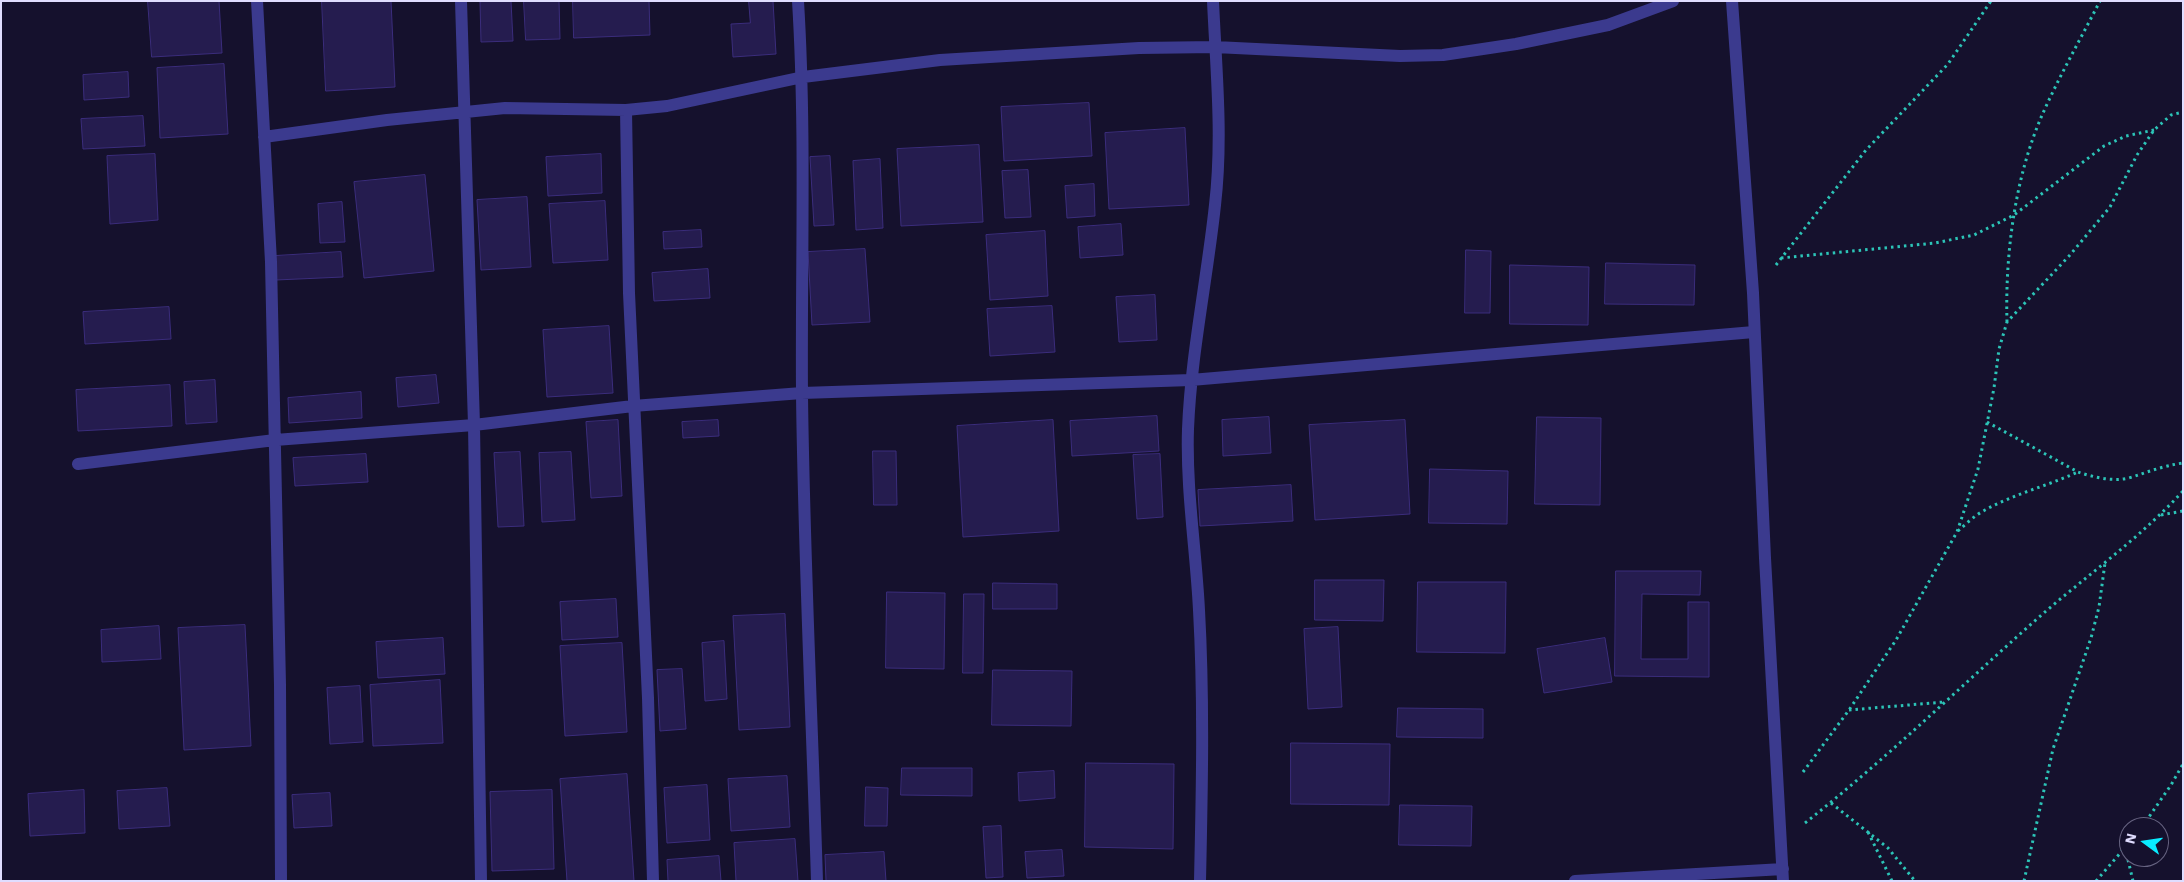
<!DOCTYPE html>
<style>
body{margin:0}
#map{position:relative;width:2184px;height:882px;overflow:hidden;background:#15112d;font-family:"Work Sans",sans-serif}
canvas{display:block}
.frame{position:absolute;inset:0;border:2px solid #e0ddff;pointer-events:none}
.north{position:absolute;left:2119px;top:817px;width:50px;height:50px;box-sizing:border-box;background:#15112d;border:1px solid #666381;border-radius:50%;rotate:284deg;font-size:14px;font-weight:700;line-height:20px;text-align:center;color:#e0ddff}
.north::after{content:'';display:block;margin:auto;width:18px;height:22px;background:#09ecff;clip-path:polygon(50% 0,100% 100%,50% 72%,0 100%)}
</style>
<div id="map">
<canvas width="2184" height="882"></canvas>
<div class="frame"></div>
<div class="north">N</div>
</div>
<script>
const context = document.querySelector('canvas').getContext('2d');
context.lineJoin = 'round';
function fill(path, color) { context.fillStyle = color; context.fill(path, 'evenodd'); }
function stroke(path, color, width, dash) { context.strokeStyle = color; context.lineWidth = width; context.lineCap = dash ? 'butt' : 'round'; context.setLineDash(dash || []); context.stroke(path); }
const building = new Path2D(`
 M148,1h71l3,52 -70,4z
 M322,1h69l4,86 -69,4z
 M511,1l2,40 -32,1 -1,-40z
 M524,1h35l1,38 -34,1z
 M573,1h76l1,34 -76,3z
 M749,1h24l3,53 -43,3 -2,-33 19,-1z
 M224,64l4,70 -68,4 -3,-70z
 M128,72l1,25 -45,3 -1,-25z
 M1089,103l3,53 -88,5 -3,-54z
 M143,116l2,30 -62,3 -2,-30z
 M1185,128l4,77 -80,4 -4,-76z
 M979,145l4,77 -82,4 -4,-77z
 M155,154l3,66 -48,4 -3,-68z
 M601,154l1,39 -54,3 -2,-39z
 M830,156l4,69 -20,1 -4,-69z
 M880,159l3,69 -27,2 -3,-69z
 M1028,170l3,47 -26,1 -3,-47z
 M425,175l9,96 -70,7 -10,-96z
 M1094,184l1,32 -28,2 -2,-32z
 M527,197l4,70 -50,3 -4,-70z
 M605,201l3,59 -55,3 -4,-59z
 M342,202l3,40 -25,1 -2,-39z
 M1121,224l2,31 -43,3 -2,-31z
 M701,230l1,17 -38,2 -1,-17z
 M1045,231l3,65 -58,4 -4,-65z
 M865,249l5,73 -58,3 -4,-73z
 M1466,250l25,1 -1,62h-25z
 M341,252l2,25 -67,3 -1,-24z
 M1606,263l89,2 -1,40 -89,-1z
 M1510,265l79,2 -1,58 -78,-1z
 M708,269l2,29 -56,3 -2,-28z
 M1155,295l2,45 -38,2 -3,-45z
 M1052,306l3,46 -65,4 -3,-47z
 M169,307l2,32 -86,5 -2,-32z
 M609,326l4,67 -66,4 -4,-67z
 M436,375l3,28 -41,4 -2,-29z
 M215,380l2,42 -31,2 -2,-42z
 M170,385l2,41 -94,5 -2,-41z
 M361,392l1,26 -73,5 -1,-25z
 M1157,416l2,35 -87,5 -2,-35z
 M1269,417l2,36 -48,3 -1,-36z
 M1537,417l64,1 -1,87 -65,-1z
 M618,420l4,76 -31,2 -5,-76z
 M718,420l1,16 -36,2 -1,-16z
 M1053,420l6,111 -96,6 -6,-111z
 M1405,420l5,94 -95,6 -6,-95z
 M873,451h23l1,54h-23z
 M520,452l4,74 -26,1 -4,-74z
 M571,452l4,68 -33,2 -3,-69z
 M366,454l2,28 -73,4 -2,-28z
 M1160,454l3,63 -26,2 -4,-64z
 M1430,469l78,2 -1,53 -78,-1z
 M1291,485l2,36 -93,5 -2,-36z
 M1616,571h85l-1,24 -58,-1 -1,65h47v-57h21v75l-94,-1z
 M1315,580h69l-1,41 -68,-1z
 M1418,582h88l-1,71 -88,-1z
 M993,583l64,1v25h-64z
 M887,592l58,1 -1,76 -58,-1z
 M964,594h20l-1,79h-20z
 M616,599l2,38 -56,3 -2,-38z
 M785,614l5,113 -51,3 -6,-114z
 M245,625l6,121 -67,4 -6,-122z
 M159,626l2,33 -59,3 -1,-32z
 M1338,627l4,80 -34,2 -4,-80z
 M443,638l2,36 -67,4 -2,-36z
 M1605,638l7,44 -68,11 -7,-44z
 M724,641l3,58 -22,2 -3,-58z
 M622,643l5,89 -62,4 -5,-90z
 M682,669l4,60 -26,2 -3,-61z
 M993,670l79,1 -1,55 -79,-1z
 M440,680l3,63 -70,3 -3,-61z
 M360,686l3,56 -33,2 -3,-56z
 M1398,708l85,1v29l-86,-1z
 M1291,743l99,1 -1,61 -98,-1z
 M1086,763l88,1 -1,85 -88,-2z
 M902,768h70v28l-71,-1z
 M1054,771l1,27 -36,3 -1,-28z
 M627,774l7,107h-67l-7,-102z
 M787,776l3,51 -59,4 -3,-52z
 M707,785l3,55 -43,3 -3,-55z
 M866,787l22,1 -1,38h-22z
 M167,788l3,38 -51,3 -2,-38z
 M84,790l1,43 -55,3 -2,-42z
 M552,790l2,79 -62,2 -2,-79z
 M330,793l2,33 -38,2 -2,-33z
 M1400,805l72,1 -1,40 -72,-1z
 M1001,826l2,51 -17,1 -3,-51z
 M795,839l3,42h-62l-2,-38z
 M1062,850l2,26 -37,2 -2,-26z
 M884,852l2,29h-60l-1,-26z
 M719,856l2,25h-53l-1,-21z`);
const path = new Path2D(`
 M1781,258l154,-15 39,-8 40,-20 90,-69 22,-10 28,-6
 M1776,265l90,-115 82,-86 43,-63
 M2007,322c-2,-68 8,-146 36,-209 17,-38 38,-75 57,-112
 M1987,422l91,50c15,5 34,10 51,6 19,-6 33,-12 54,-15
 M2161,515l22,-4
 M1958,531c8,-7 17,-16 27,-21 29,-16 62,-24 93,-38
 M1849,710l95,-8
 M1803,772l46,-62 47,-70 61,-108 21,-63 16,-81 5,-39 8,-27 63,-67 40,-48 27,-52 17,-25 17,-15 12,-3
 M1831,803l57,45 27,33
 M1805,823c81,-64 155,-136 233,-205 48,-42 101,-79 145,-127
 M2142,827l29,-42 12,-21
 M1868,832l24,49
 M2125,847l8,34
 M2024,881l29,-132 38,-111 8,-31 6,-44
 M2096,881l33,-38`);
const minor = new Path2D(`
 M257,1l14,261 9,423 1,196
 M461,1l13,424 7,456
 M798,1c8,131 3,262 4,394 2,162 10,324 15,486
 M626,110l3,183 19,405 5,183
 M264,137l123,-17 118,-12 121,2 41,-4 136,-29 137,-17 199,-12 76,-1 185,9 43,-1 73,-11 92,-19 65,-24
 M78,464l197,-24 199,-15 159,-19 169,-13 389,-13 563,-48
 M1200,881c2,-90 4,-181 -1,-271 -3,-60 -13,-120 -11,-181 3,-75 19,-149 27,-224 8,-68 1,-136 -2,-204`);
const tertiary = new Path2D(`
 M1732,1l21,292 12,265 18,323
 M1575,881l208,-12`);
fill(building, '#251c4f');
stroke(building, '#3b2d7c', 1);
stroke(path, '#2cc4b7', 3, [2.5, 4]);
stroke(minor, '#3b3a8e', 12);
stroke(tertiary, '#3b3a8e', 12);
</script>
